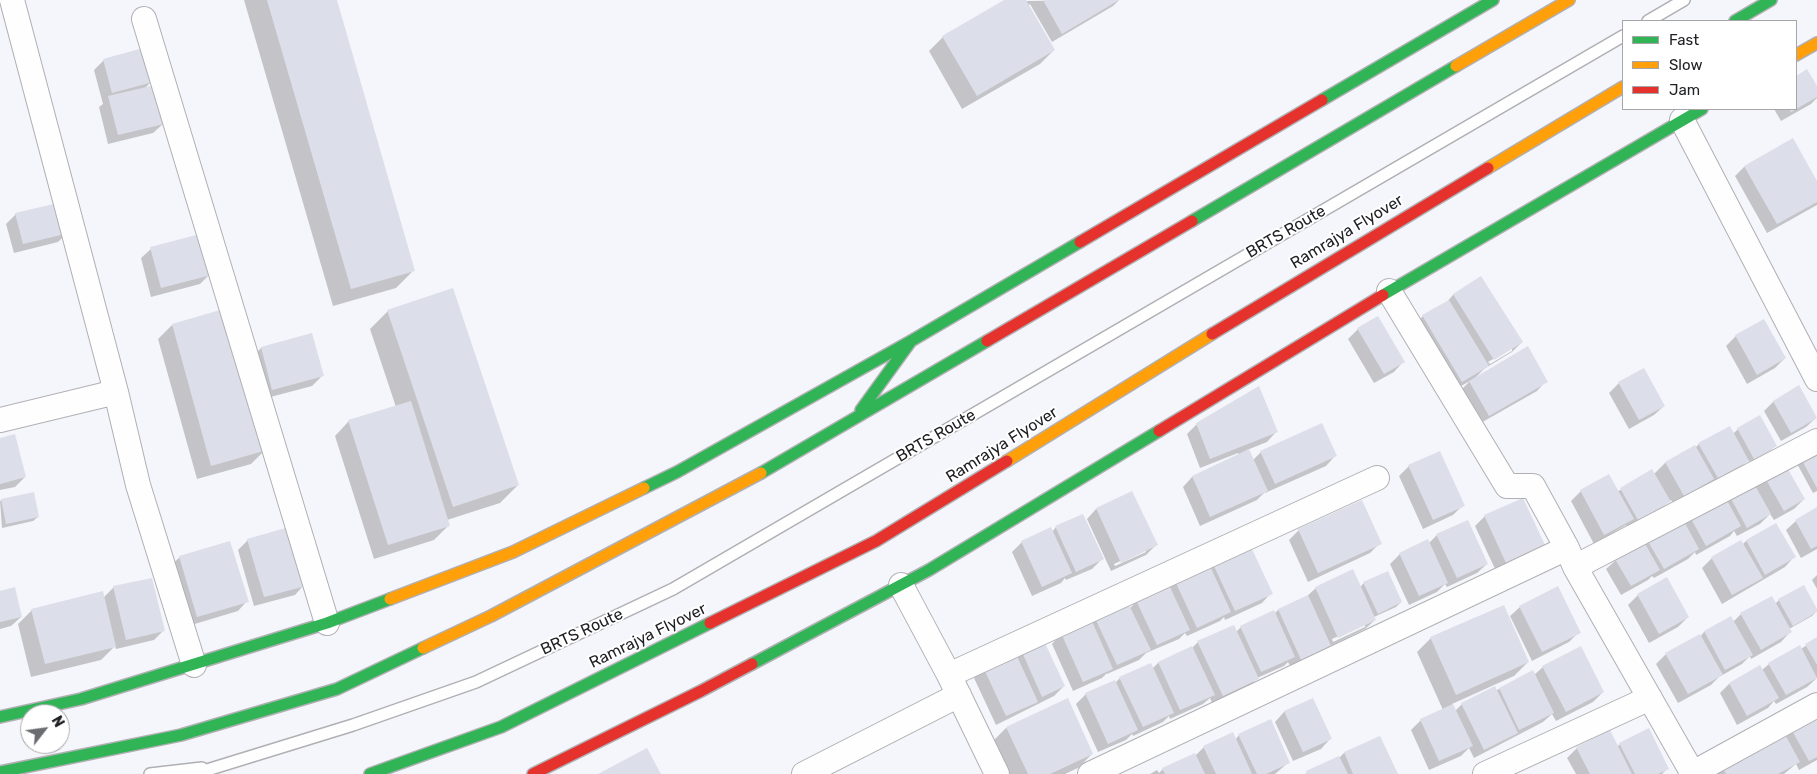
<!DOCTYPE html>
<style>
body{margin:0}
#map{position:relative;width:1817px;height:774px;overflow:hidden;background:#f5f6fb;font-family:Rubik,sans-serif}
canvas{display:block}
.legend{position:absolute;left:1622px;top:20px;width:175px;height:90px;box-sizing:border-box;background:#fff;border:1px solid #a6a6a8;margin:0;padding:6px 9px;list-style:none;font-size:15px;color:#202125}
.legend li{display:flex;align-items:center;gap:10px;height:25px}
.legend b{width:25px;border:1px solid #a6a6a8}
.north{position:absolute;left:20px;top:704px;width:50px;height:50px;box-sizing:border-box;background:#fff;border:1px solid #a6a6a8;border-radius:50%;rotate:60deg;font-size:14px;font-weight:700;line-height:20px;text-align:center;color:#202125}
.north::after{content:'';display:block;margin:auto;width:18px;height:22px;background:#6b6c70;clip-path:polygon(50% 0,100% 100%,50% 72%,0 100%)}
</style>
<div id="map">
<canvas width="1817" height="774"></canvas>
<ul class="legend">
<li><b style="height:6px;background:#30b455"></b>Fast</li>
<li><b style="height:6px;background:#ff9f0a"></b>Slow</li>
<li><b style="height:6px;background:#e5322d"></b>Jam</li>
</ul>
<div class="north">N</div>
</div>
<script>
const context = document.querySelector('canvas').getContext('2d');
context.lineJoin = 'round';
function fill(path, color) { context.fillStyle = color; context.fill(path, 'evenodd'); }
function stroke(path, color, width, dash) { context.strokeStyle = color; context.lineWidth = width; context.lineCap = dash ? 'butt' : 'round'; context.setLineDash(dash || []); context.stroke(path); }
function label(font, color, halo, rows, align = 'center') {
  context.font = font + ' Rubik,sans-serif'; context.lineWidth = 4; context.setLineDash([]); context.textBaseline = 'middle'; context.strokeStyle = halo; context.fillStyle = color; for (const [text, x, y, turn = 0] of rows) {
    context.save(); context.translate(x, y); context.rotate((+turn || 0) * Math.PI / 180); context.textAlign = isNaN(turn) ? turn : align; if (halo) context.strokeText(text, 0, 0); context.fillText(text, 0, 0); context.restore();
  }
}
const shadow = new Path2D(`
 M244,0h92l78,270 -18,18 -63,18z
 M1006,0l19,1 94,-1 -6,6 -61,36 -22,-38 -2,2 26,44 -14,14 -78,45 -33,-58 14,-14z
 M104,60l47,22 -6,6 18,36 -10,9 -45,11 -9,-37 4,-3 -9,-34z
 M1807,71l10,18v9l-6,6 -30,17 -7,-12h22v-32z
 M1793,140l24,43v22l-50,28 -32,-57 9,-9z
 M16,214l52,18 -10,10 -44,11 -8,-29z
 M151,249l59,25 -10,10 -49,13 -10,-39z
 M1481,277l41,65 -10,10 -28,17 -8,8 70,4 -9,10 -58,33 -19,-33 10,-10 -18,10 -39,-65 10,-10 22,-12 8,-9zM1512,348v3l-22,13 -2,-2z
 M388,311l130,174 -18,18 -53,17 2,5 -15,15 -60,19 -39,-123 14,-15 47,-14 -26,-78z
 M1764,321l21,37 -10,10 -28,16 -21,-38 10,-10z
 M172,325l93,125 -14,14 -54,15 -39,-140z
 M1358,329l45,33 -9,10 -20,11 -26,-44z
 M261,348l61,28 -10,10 -49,13 -11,-41z
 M1643,369l21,37 -10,9 -25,14 -20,-36 10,-10z
 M1799,387l17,31 -10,9 -25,14 -17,-30 9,-9z
 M1197,424l79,8 -9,10 -20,8 5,11 9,-9 74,4 -9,10 -61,27v-1l-8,8 -57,26 -17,-39 9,-10 47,-22 -1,-2 -38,15 -13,-34z
 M1738,429l37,17 -4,4 -22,12 -1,-2 -10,10 -30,17 -1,-2 -4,4 -29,16 -3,-5 -12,11 -31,18 -2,-4 -32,19 -23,-43 10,-10 27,-15 9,16 35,-21 2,3 11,-11 29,-16 1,1 4,-4 34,-10z
 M0,439l25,38 -10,10 -15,3z
 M1817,449v42l-4,2 -18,-33z
 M1409,466l54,39 -10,10 -30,14 -24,-53z
 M1764,477l40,22 -10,10 -20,11 -4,-6 -10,10 -23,12 -3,-5 -4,5 -34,19 -1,-3 -7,7 -34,19 -2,-2 -4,4 -27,15 -15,-26 10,-9z
 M2,500l36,17 -5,4 -31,7 -2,-27z
 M1096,509l60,36 -10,10 -35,16 -24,-52zM1146,549v3l-31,14 -1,-2z
 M1817,509v40l-16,9 -15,-28 10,-9z
 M1485,516l58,29 -9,9 -38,17 -21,-45z
 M1776,525l18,32 -9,10 -63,37 -20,-36 10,-10 29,-16 1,3 4,-4z
 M1056,527l46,32 -10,10 -26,11 -1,-2 -4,5 -29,13 -20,-44 10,-10 30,-10z
 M1299,530l81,13 -10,10 -62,29 -19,-42z
 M1437,535l50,29 -10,9 -30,14 -2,-3 -8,8 -28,13 -19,-41 10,-10 29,-11z
 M248,540l56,45 -9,10 -41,11 -16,-56z
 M180,557l67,44 -9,10 -50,15 -18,-60z
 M1214,565l57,28 -9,10 -37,17 -1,-3 -4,4 -33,15 -2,-3 -6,6 -33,14 -7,7 -32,14v-1l-5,5 -29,13 -21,-47 9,-10 29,-13 40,-13 7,-7 73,-32z
 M1817,575v14l-5,-9z
 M1364,583l37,19 -5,5 -22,10 1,3 -10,9 -35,17 -38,24 -4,-8 -4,4 -27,12 -9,11 -35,16 -3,-7 -7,6 -33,15 -1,-3 -6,6 -30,14 -1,-2 -6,6 -28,12 -22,-48 10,-10 29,-11 5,-5 32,-9 6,-6 34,-15 6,-6 38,-10 5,-5 33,-13 4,-4 28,-13 10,-9 44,-1zM1365,624v3l-32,15 -1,-3z
 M114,587l49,44 -9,9 -38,9 -1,-3 -14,14 -70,17 -13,-53 14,-14 71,-12z
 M0,592l21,25 -10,9 -11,3z
 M1638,595l50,22 -10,10 -29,16 -21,-38z
 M1779,600l38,11 -5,5 -23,13 1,3 -9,10 -30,17 -1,-3 -8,8 -23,13 -8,8 -33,18 -22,-39 10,-10 34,-17 4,-5 27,-14 2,4 8,-8 34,-10z
 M1520,607l59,25 -10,10 -37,19 -22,-45z
 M1431,638l97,24 -14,14 -62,28 3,7 7,-7 72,-29 9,-8 60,25 -10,10 -37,19 -4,-7 -9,8 -69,36 -5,-10 -8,8 -32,14 -18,-40 10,-10 22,-10 -26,-58z
 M1817,638v40l-10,9 -31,17 -2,-3 -6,7 -31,17 -17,-32 9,-9 33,-14 7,-6 32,-15z
 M1022,653l42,33 -10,10 -58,29 -22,-47 10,-10 33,-10z
 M1312,699l18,40 -9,10 -28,12 -18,-39 9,-10z
 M1817,714v46l-18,10 -3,-6 -12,10h-69z
 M1006,728l86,26 -14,14 -13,6h-58l-15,-32z
 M1239,735l50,27 -14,12h-125l7,-4 2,3 4,-4 32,-13 9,-9 31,-7z
 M1380,737l17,37h-92l34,-16 5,-5z
 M1620,744l47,25 -5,5h-86l-9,-16 10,-10 40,-1z`);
const building = new Path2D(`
 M267,0h70l78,271 -64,18z
 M1004,0h22l29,50 -78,46 -35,-60z
 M1043,0h76l-57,34z
 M143,48l10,34 -41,11 -9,-34z
 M1807,69l10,17v11l-26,15 -2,-3h7v-33z
 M155,85l9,39 -46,11 -10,-39z
 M1793,138l24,43v21l-40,22 -33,-58z
 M62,202l7,31 -46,11 -8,-31z
 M200,234l11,41 -50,13 -11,-41z
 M1481,276l42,66 -29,18 -41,-66z
 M453,288l66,197 -66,22 -66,-197z
 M1449,300l40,66 -27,16 -40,-67z
 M227,308l40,142 -56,16 -39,-142z
 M1378,316l27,46 -21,12 -27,-46z
 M1764,319l22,39 -29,17 -22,-40z
 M312,333l12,43 -52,14 -11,-43z
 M1528,346l20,36 -59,34 -20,-35z
 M1644,368l21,38 -26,14 -21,-38z
 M1799,385l18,33 -26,15 -18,-32z
 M1259,386l19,46 -68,27 -14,-36z
 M411,401l39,125 -62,19 -40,-125z
 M1760,415l17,31 -23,13 -17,-31z
 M1322,423l15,33 -62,28 -15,-33z
 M1730,426l19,35 -31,17 -20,-35z
 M15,434l11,43 -26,7v-46z
 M1695,445l19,34 -30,17 -19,-34z
 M1813,447l4,8v33l-18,-33z
 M1249,449l19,42 -58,26 -18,-41z
 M1440,451l25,55 -32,14 -25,-55z
 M1785,464l20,35 -21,12 -20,-35z
 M1652,469l19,33 -33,18 -18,-32z
 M1609,474l25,45 -30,16 -24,-45z
 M1753,482l18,32 -24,14 -18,-33z
 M1132,491l26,54 -37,18 -25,-55z
 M34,492l5,25 -33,7 -5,-25z
 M1724,495l17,31 -35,20 -17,-31z
 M1523,498l22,47 -39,18 -22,-48z
 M1362,500l20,44 -64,29 -20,-44z
 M1817,507v39l-6,3 -16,-29z
 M1083,514l21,45 -28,13 -21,-46z
 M1681,516l18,33 -35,20 -19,-33z
 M1468,520l20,44 -31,14 -21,-44z
 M1776,523l20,34 -31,18 -19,-35z
 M289,527l17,59 -42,11 -17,-58z
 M1051,527l21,46 -30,14 -21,-46z
 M1428,539l20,44 -29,13 -20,-43z
 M1741,540l22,38 -31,17 -21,-38z
 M230,541l19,61 -52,15 -18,-61z
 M1644,542l16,28 -29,16 -16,-27z
 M1251,547l22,47 -38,17 -22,-47z
 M1209,564l22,48 -34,16 -23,-49z
 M1353,569l23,51 -38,18 -23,-51z
 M1388,571l14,31 -24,12 -15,-32z
 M1667,577l22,40 -30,17 -22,-40z
 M152,578l13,53 -39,9 -13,-54z
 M1169,585l21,45 -33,15 -21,-45z
 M1804,585l13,24v3l-24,14 -15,-27z
 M1558,586l23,47 -39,19 -23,-46z
 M15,587l7,30 -22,5v-31z
 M103,591l13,56 -71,17 -14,-55z
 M1308,595l24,53 -30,14 -24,-53z
 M1772,596l20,36 -31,18 -21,-37z
 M1127,601l24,49 -34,15 -23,-49z
 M1504,605l25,57 -73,33 -26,-58z
 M1274,610l21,47 -34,15 -21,-46z
 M1731,616l22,39 -28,15 -21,-39z
 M1091,619l22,50 -30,13 -22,-49z
 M1234,625l25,54 -36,17 -26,-55z
 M1700,634l23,41 -35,19 -23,-41z
 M1817,637v28l-12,-21z
 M1044,641l21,45 -23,11 -20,-45z
 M1800,645l17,33 -31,17 -18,-32z
 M1192,646l23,49 -35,15 -22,-48z
 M1581,646l23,46 -38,20 -24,-46z
 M1015,652l23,50 -32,14 -23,-49z
 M1151,663l23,50 -31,14 -24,-50z
 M1760,665l19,33 -32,18 -18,-33z
 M1533,670l21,43 -35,17 -20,-42z
 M1115,680l23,50 -30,14 -23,-51z
 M1495,686l23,47 -34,17 -23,-47z
 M1068,698l25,56 -43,20h-22l-22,-47z
 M1313,698l19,41 -29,13 -19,-41z
 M1453,704l20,42 -34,15 -19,-42z
 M1817,712v45l-8,4 -19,-34z
 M1271,719l19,44 -24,11h-9l-19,-40z
 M1649,728l20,41 -11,5h-23l-16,-31z
 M1610,730l22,44h-42l-14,-27z
 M1783,731l17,31 -22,12h-52l-5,-9z
 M1233,732l19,42h-36l-13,-28z
 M1380,736l18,38h-45l-9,-22z
 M647,748l14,26h-63z
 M1195,753l10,21h-40l-3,-6z
 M1339,756l9,18h-41l-1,-3z`);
const lane = new Path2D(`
 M1648,21l36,-21
 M150,774l52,-6
 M194,774l159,-49 123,-43 197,-93 950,-553`);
const street = new Path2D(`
 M12,0l104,392 22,93 56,180
 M144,19l183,604
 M1682,120l135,259
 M1389,291l118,195h26l34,62 8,19 118,207
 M0,420l116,-28
 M1575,567l242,-126
 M901,585l48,90 48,99
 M949,675l428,-197
 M1693,773l124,-68
 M804,774l155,-79
 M1090,774l477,-226
 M1485,774l165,-76`);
const fast = new Path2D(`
 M1735,21l36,-21
 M1322,100l171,-100
 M1192,221l264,-155
 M1383,295l319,-186
 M861,410l50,-69
 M761,473l226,-132
 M644,488l33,-16 234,-131 169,-99
 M752,664l177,-94 230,-139
 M0,717l81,-18 246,-76 63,-24
 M0,772l181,-37 156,-46 86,-41
 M370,774l131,-47 209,-104`);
const slow = new Path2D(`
 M1796,55l21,-12
 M1456,66l113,-66
 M1488,168l135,-81
 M1007,461l205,-127
 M390,599l123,-47 131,-64
 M423,648l68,-32 270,-143`);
const jam = new Path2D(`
 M1080,242l242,-142
 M1212,334l276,-166
 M987,341l205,-120
 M1159,431l224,-136
 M710,623l166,-82 131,-80
 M533,774l168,-83 51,-27`);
const streetNames = [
 ["BRTS Route",1286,232,-30],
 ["Ramrajya Flyover",1347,232,-31],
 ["BRTS Route",936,436,-30],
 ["Ramrajya Flyover",1002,445,-32],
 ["BRTS Route",582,632,-25],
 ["Ramrajya Flyover",648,636,-26]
];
fill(shadow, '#0003');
fill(building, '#dcdee9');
stroke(lane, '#b0b0b4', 14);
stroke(street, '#b0b0b4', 26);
stroke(fast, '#b0b0b4', 14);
stroke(slow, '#b0b0b4', 14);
stroke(jam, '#b0b0b4', 14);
stroke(lane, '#fefefe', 11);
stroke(street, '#fefefe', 24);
stroke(fast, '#30b455', 11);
stroke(slow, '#ff9f0a', 11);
stroke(jam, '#e5322d', 11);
label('16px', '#202125', '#fff', streetNames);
</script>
